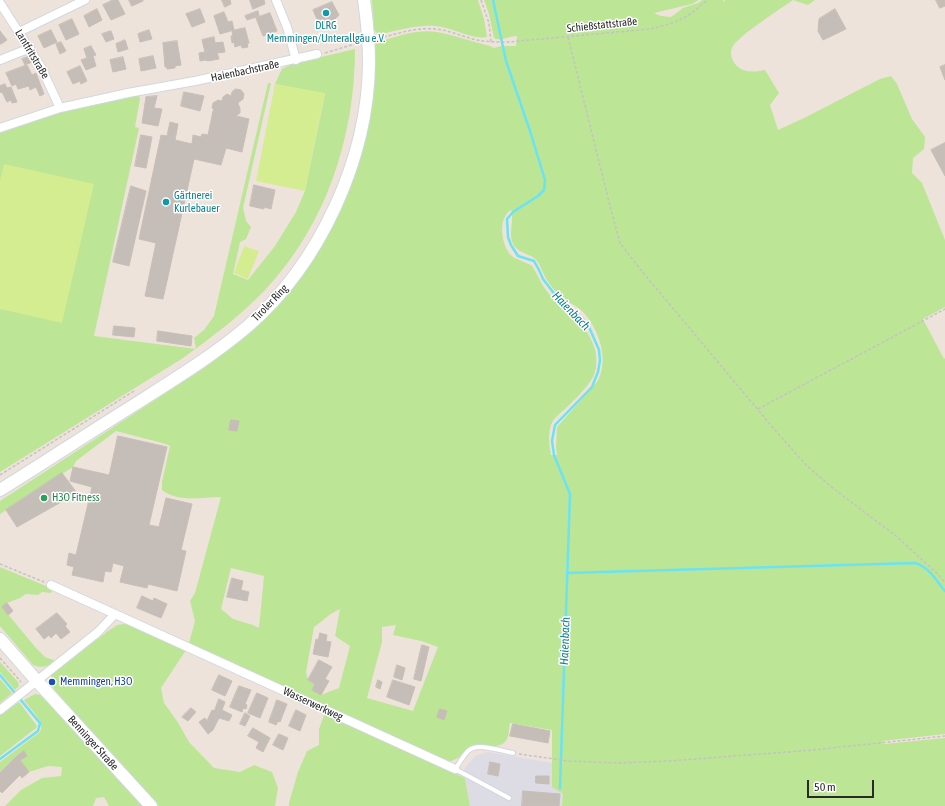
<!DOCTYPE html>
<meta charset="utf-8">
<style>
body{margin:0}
#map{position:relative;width:945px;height:806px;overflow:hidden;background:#ede3db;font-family:"Asap Condensed",sans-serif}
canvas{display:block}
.scale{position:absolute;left:807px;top:780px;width:67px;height:18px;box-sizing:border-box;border:2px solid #2a2a2a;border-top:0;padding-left:5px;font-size:12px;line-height:14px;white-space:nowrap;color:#2a2a2a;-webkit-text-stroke:3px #fff;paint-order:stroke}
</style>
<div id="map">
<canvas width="945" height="806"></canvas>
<div class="scale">50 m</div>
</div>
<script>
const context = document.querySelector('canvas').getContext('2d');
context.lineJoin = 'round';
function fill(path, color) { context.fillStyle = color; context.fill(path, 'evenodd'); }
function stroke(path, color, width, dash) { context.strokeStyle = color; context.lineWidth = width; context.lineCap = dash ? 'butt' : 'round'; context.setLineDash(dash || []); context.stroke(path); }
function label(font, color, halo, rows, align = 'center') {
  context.font = font + ' "Asap Condensed",sans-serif'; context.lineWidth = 3; context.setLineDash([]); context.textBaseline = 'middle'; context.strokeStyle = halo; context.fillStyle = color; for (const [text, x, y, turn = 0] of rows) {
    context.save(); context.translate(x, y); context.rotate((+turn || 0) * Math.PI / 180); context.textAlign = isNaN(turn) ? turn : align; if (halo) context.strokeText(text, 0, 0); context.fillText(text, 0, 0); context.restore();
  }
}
const industrial = new Path2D(`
 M488,752l64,11v24l11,7 -1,12h-92l-6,-37 11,-13z`);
const green = new Path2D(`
 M372,0h106l6,19 3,18c-16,3 -35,-10 -52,-11 -18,-1 -36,4 -53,8h-4l-4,-4z
 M484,0h215l-7,4 -38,9 7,3 10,1 12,-9 15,-5 4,-3h21l1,2 1,-2h90l-7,5 -15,-5c-11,8 -57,37 -61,48 -3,6 1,15 6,19 7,6 18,5 27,3l14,23 -9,12 8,25 26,-12 76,-39 11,-3 6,8 15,35 13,18 -1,12 -11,9 -1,15 10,10 23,57v67l-22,12 21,40 1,-1v376l-63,7 2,3 61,-6v68h-383l1,-12 -11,-7v-57l-42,-7c-1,4 -1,12 -3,16 -6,12 -24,5 -34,7l-15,12 -9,4 -235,-107 -25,-12 6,-22 -5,-20 5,-8 26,-96c-20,0 -42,6 -59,-7v-8l8,-36 -4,-2 -50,-13 -40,30 -3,6 -73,47v-13l204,-133c71,-51 126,-115 152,-199 5,-15 10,-29 12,-44 4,-26 4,-53 6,-79l2,-3c18,-6 41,-14 61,-11 18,3 35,10 53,14l4,2 7,-2h15l1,-10c-9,0 -15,6 -23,2l-5,-24zM511,210c4,12 -5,27 5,38 6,6 16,6 21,13 4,5 6,13 10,19 2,4 6,8 9,12 7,9 19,12 27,20 16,17 27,49 14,70l-40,45 -1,20 1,8h-6c-2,-10 -3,-21 0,-30 2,-6 9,-12 14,-16 10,-10 22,-21 28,-32 5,-9 4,-25 0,-33 -11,-28 -27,-30 -44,-50 -7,-8 -11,-19 -17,-28 -6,-4 -15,-6 -20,-10 -9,-7 -13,-30 -7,-39 1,-3 4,-6 6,-7zM231,568l33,8 -5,52 -6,-3 -20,-6 -12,-10zM340,609l-5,27 15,10 -11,42 -18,7 -9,-5 3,-6 -7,-4 -2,-8 8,-45c9,-6 16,-14 26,-18zM396,625l-3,10 28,6 17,6 -25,64 -46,-13 15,-56v-15z
 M355,49c0,88 -29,176 -90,241 -25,26 -53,47 -82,68l-183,114v-339l58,-21 24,-6 57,-11 1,4 -5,28 4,1 -45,208 102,13 -2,-11 10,-8 10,-14 54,-233h3l-2,9 -26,116 3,13 5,6 -5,12 -6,3 -7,32 15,6 27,-34 21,-34 9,-21 20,-97 -50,-10 7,-15 10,-5z
 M0,567l53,22 -2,4 -9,-1 -4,3 -12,-1 -6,4 -13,5 -5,4 34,41 9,9 11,4c-9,5 -13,8 -23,4l-33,-39z
 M124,624l7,1 55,25 -25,38 3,15 13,18 12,21 25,26 26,4 14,-7 18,7 6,16 -3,18h-116l-100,-111c-6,-7 -12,-13 -6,-22l55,-42 9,-6z
 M0,662l18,20 1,4 -4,4 -15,-18z
 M0,679l12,14 -12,10z
 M35,694l5,1 9,9 96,102h-36l-5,-9 -8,1 -3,8h-88l16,-16 21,-12 19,-2 1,-9 -14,-1 -19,6 -9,-12 4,-8 -7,4 -17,17v-11l40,-30c5,-11 -10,-23 -16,-32z
 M19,702l18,24 -1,2 -36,28v-41z
 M325,713l140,65 5,28h-181v-3l9,-31 9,-21 12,-6v-16z`);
const pitch = new Path2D(`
 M275,84l50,9 -20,98 -49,-10z
 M4,164l90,20 -32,139 -62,-14v-128z
 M244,246l15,5 -11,28 -14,-6z`);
const stream = new Path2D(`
 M493,0l13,61 24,70 15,49 -1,10 -6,6 -25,16 -6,7 1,18 3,8 7,11 16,5 5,9 4,9 13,17 10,10 17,13 6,8 10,23 1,10 -2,12 -6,15 -37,38 -3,16 2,14 16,39 -10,294
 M567,573l348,-10c14,4 21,17 30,28
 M0,675l40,48 -2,8 -38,28`);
const building = new Path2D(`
 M113,0h5l7,14 -14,6 -8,-15z
 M129,0h14v1l-11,5z
 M222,0h8l1,4 -6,3z
 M250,0h14l1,4 -12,5z
 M936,0h9v6l-5,2z
 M332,2l7,13 -4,4 -15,7 -7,-16z
 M97,9l5,11 -13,7 -5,-11z
 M200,9l5,13 -13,5 -6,-13z
 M835,9l11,20 -23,11 -5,-9 1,-12z
 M258,11l1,5 -12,4 -2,-4z
 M224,12l4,10 4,-1 2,9 -14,4 -6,-18z
 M270,13l7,18 -14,5 -7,-18z
 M72,19l7,15 -13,6 -7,-15z
 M245,28l4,15 -2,1 1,3 -6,1 -1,-3 -6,2 -1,-5 -2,1 -1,-7h2l-1,-5z
 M51,30l6,12 -13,6 -6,-12z
 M149,30l3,9 -12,3 -2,-8z
 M0,31l7,9 -6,4h-1z
 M111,31l3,8 -8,3 -4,-8z
 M214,37l1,6 8,-1 2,10 -8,1 2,6 -12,2 -1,-1 -6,1 -1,-8 6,-1 -3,-12z
 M125,40l3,9 -10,3 -2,-8z
 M177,41l4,24 -6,1v2l-8,1v-2h-2l-2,-24z
 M61,42l5,9 -6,3 -4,-10z
 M91,46l5,9 -3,1 3,10 -10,4 -5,-10 6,-2 -3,-9z
 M153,56l3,12 -15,3 -2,-12z
 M28,57l4,5 -7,3 -3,-6z
 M123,57l3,12 -13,3 -3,-12z
 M27,65l5,10 4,-2 8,21 -4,2 -4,-9 -6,3 -1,-4 -11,3 -2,-5 -4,2 -6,-13z
 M945,65v15l-5,-13z
 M80,66l7,15 -6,3 -1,-3 -7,3 -6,-12z
 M5,84l2,4 4,-1 6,15 -5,1 -1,-3 -4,2 -5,-10 -1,1 -1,-2v-5z
 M236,89l5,1 3,4 -1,5 -5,4 2,6v4l-4,3 13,3 -7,33 -16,-4 -5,17 -27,-6 -31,140 -18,-3 11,-53 -17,-4 22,-104 6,1 3,-14 8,2 -3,16 17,4 1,-9 8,2 1,-3 6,1 5,-24 1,-2 -2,-1 1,-5 5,-3 4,1 1,-4 4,-3 4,2 1,-4z
 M184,92l20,4 -4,15 -19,-5z
 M157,96l-3,12 8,1 -4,17 -16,-3 4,-26z
 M141,135l11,2 -6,31 -11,-2z
 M945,143v33l-14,-26z
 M254,185l21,5 -4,19 -7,-2v2l-14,-3z
 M131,186l15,5 -17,75 -16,-4z
 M114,326l21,2 -1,9 -21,-2z
 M158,331l34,5 -1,10 -34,-5z
 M231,420l8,1 -2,10 -8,-1z
 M118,436l49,11 -18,78 10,2 7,-29 26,6 -11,46 5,1 -9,40 -29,-7 -1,4 -27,-6 4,-16 -11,-3 -2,9 -6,-1 -2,11 -31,-7 2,-8 -7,-2 2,-12 7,2 16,-68 -22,-6 3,-14 36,8z
 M62,473l15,20 -60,34 -11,-17z
 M232,578l11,3 -2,9 8,2 -2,9 -20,-4z
 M142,596l11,5 1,-3 13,6 -6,14 -24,-10z
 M7,603l6,8 -5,4 -6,-8z
 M57,613l10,11 -2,2 5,6 -9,7 -5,-6 -5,5 -2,-3 -5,4 -8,-10z
 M320,633l7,2 -1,6 5,1 -3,15 -15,-3 3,-15 2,1z
 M422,645l7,2 -8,34 -7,-2z
 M319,660l13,7 -7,12 4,2 -8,14 -9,-5 3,-6 -7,-4z
 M397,665l8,3 -3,12 -8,-3z
 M219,675l13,6 -7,15 -13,-6z
 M378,680l4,2 -2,7 -4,-2z
 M393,680l22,7 -6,18 -22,-8z
 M239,686l12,4 -6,14 2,1 -1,4 -3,-1 -1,4 -12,-5z
 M257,693l11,5 -8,20 -12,-5z
 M219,699l6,3 -3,8 10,5 -3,6 -10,-3 -6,12 -5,4 -9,-12 6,-4 2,3 5,-11 2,1z
 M277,700l10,4 -7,18 -2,-1 -2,4 -7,-3z
 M191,708l5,4 -8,9 -6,-4z
 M440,709l7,2 -3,9 -7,-3z
 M296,710l10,5 -6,16 -11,-5z
 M245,713l5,3 -5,10 -5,-2z
 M513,724l37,7 -2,12 -38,-7z
 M253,728l17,10 -7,14 -7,-4 3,-6 -11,-6z
 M279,734l9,4 -5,12 -10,-5z
 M24,751l3,5 -7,4 9,12 -7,6 -2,-3 -18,18 -2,-2v-18l17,-17z
 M490,762l10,2 -2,12 -10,-2z
 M536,776h13v8l-13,-1z
 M523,791l37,3 -1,12h-37z`);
const path = new Path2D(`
 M481,0l8,23 2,19
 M568,37l41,165 11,41 20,26 134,160 33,37 27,23 62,47 43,39 6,8
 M379,38c18,-4 37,-11 56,-9 14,1 28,8 42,11 10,2 21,2 31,2l142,-13c26,-6 37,-10 57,-29
 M325,53l33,-10
 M758,409l187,-100
 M0,475l134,-84
 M0,564l44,18
 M0,658l21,24
 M519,754l50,7 47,2 53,-2 144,-11 132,-14`);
const lane = new Path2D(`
 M509,798l-54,-29c4,-5 8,-13 13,-18 10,-9 33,0 45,2`);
const street = new Path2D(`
 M276,0l11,27 9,33
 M0,3l41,64 19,41
 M19,32l66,-32
 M0,60l30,-12
 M0,128l60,-20 68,-15 67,-12 122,-27
 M51,585l64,29
 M0,710l98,-78 17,-18 340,155`);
const secondary = new Path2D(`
 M0,490c45,-28 89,-57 134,-85 39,-25 79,-49 114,-79 72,-63 120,-167 121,-263 0,-21 -2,-42 -5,-63
 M0,639l36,41 115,126`);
const markers = [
 [326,13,4,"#0f9aa8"],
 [166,202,4,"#0f9aa8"],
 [44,498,4,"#2e9e5b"],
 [52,682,4,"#1a4fb4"]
];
const streetNames = [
 ["Schießstattstraße",602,25,-6],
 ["Lantfritstraße",32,54,59],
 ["Haienbachstraße",245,71,-12],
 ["Tiroler Ring",270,303,-46],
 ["Wasserwerkweg",313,704,25],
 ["Benninger Straße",93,743,48]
];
const cultureNames = [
 ["DLRG",326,26],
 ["Memmingen/Unterallgäu e.V.",326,39],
 ["Gärtnerei",174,196,"left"],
 ["Kurlebauer",174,209,"left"]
];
const leisureNames = [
 ["H3O Fitness",52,498]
];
const transitNames = [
 ["Memmingen, H3O",60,682]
];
const waterNames = [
 ["Haienbach",571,311,46],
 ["Haienbach",565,641,-88]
];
fill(industrial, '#dddce5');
fill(green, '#bde596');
fill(pitch, '#d4ed91');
stroke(stream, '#6be3f2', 2.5);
fill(building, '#c5bdb8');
stroke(building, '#c8beb5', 1);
stroke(lane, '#d1d7e3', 6);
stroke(street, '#d1d7e3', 10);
stroke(secondary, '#d1d7e3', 14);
stroke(path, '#c3c3c3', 1.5, [3, 2]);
stroke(lane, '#fff', 4);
stroke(street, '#fff', 8);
stroke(secondary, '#fff', 12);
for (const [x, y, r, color] of markers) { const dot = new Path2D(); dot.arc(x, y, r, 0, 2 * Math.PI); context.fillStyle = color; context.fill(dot); stroke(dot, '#fff', 1.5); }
label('11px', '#2a2a2a', '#fff', streetNames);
label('11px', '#0d838f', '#fff', cultureNames);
label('11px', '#27864d', '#fff', leisureNames, 'left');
label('11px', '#164399', '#fff', transitNames, 'left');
label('italic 12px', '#097c98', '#fff', waterNames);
</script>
